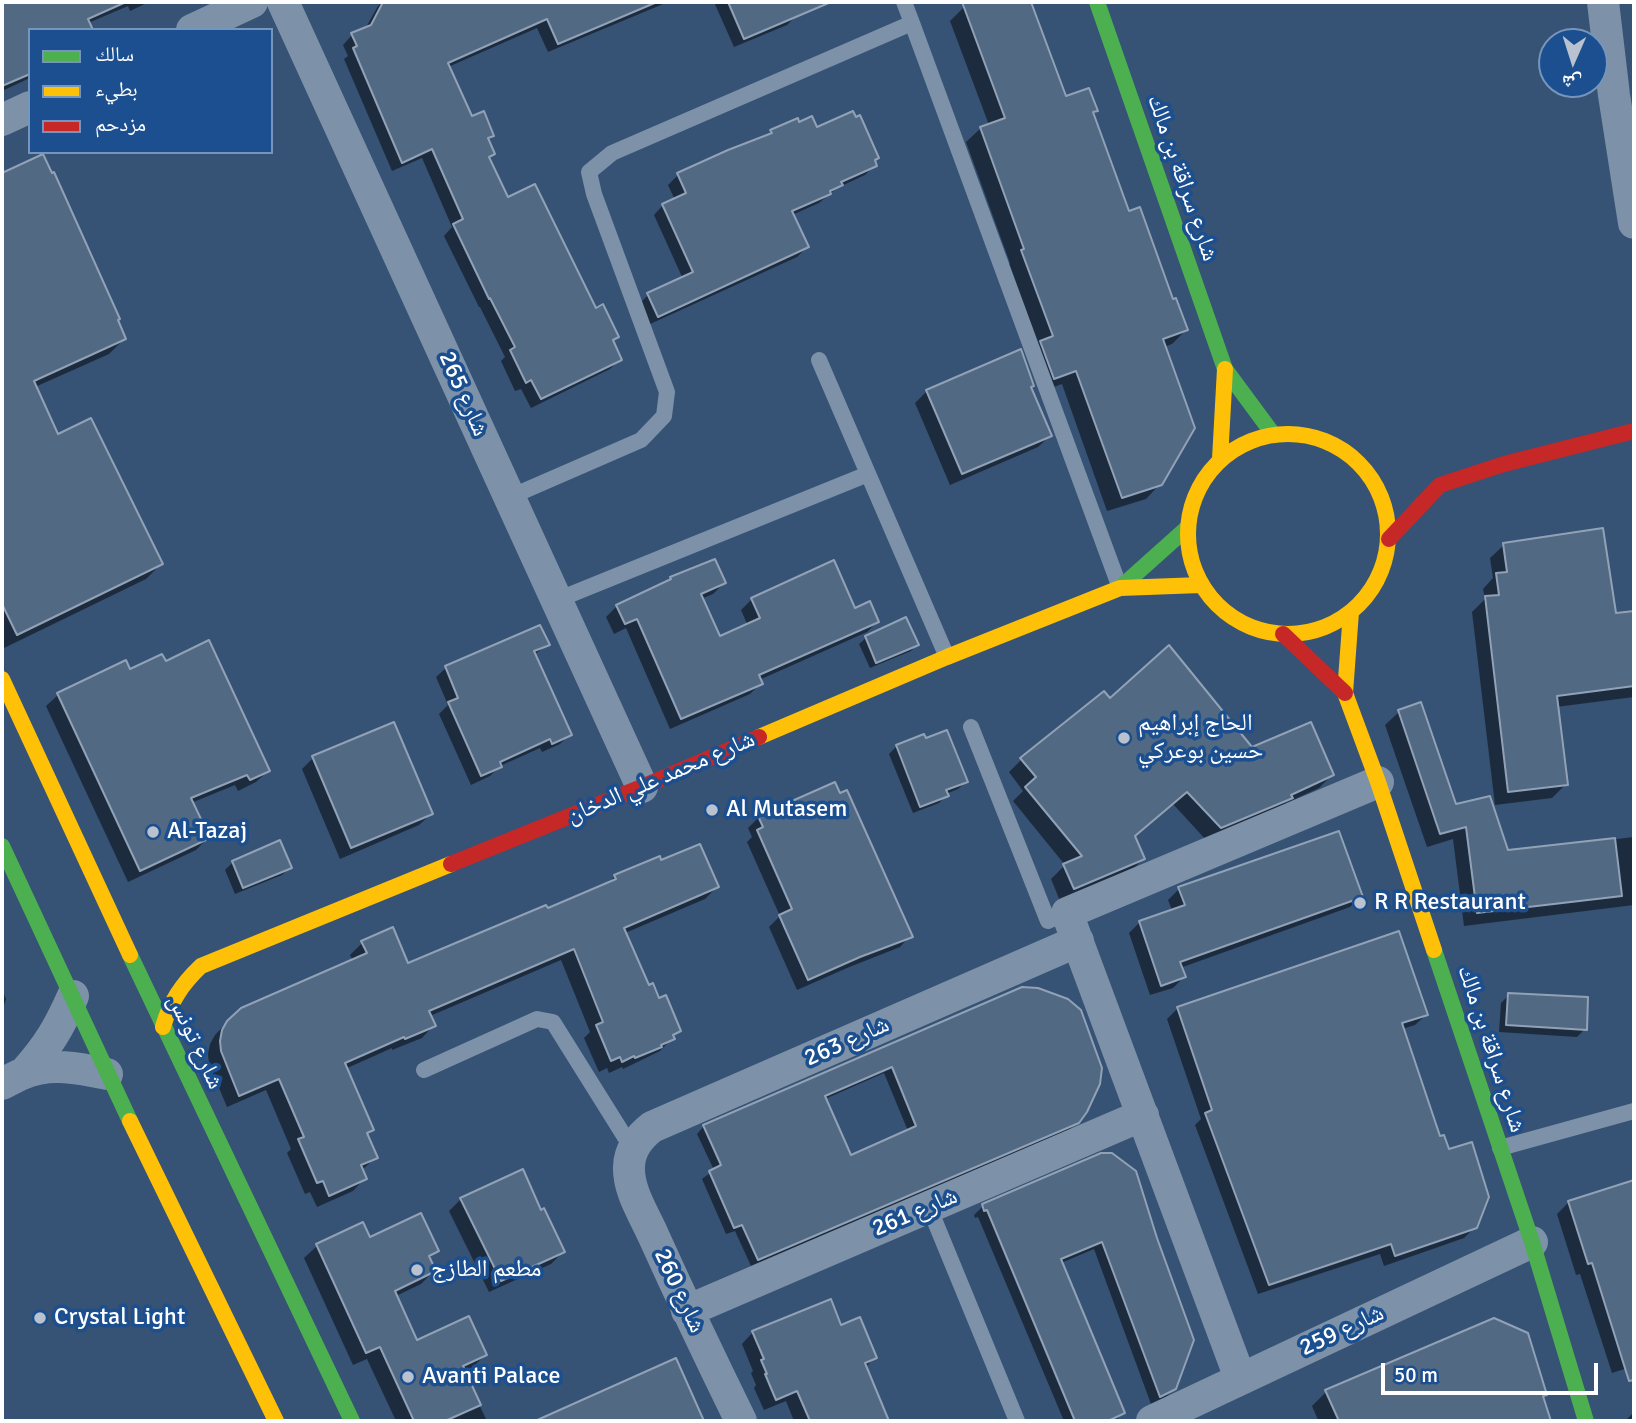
<!DOCTYPE html>
<meta charset="utf-8">
<style>
body{margin:0}
#map{position:relative;width:1636px;height:1423px;overflow:hidden;background:#365274;font-family:Signika,"Noto Naskh Arabic",sans-serif}
canvas{display:block}
.frame{position:absolute;inset:0;border:4px solid #fff;pointer-events:none}
.legend{position:absolute;left:28px;top:28px;width:245px;height:126px;box-sizing:border-box;background:#1b4f8f;border:2px solid #7695bc;margin:0;padding:9px 12px;list-style:none;font-size:21px;color:#fff}
.legend li{display:flex;align-items:center;gap:14px;height:35px}
.legend b{width:35px;border:2px solid #7695bc}
.north{position:absolute;left:1538px;top:28px;width:70px;height:70px;box-sizing:border-box;background:#1b4f8f;border:2px solid #7695bc;border-radius:50%;rotate:183deg;font-size:19px;font-weight:700;line-height:28px;text-align:center;color:#fff}
.north::after{content:'';display:block;margin:auto;width:24px;height:32px;background:#b9c2ce;clip-path:polygon(50% 0,100% 100%,50% 72%,0 100%)}
.scale{position:absolute;left:1381px;top:1363px;width:217px;height:32px;box-sizing:border-box;border:4px solid #fff;border-top:0;padding-left:9px;font-size:21px;line-height:24px;white-space:nowrap;color:#fff;-webkit-text-stroke:5px #1b4f8f;paint-order:stroke}
</style>
<div id="map">
<canvas width="1636" height="1423"></canvas>
<div class="frame"></div>
<ul class="legend">
<li><b style="height:9px;background:#4caf50"></b>سالك</li>
<li><b style="height:9px;background:#ffc107"></b>بطيء</li>
<li><b style="height:9px;background:#c62828"></b>مزدحم</li>
</ul>
<div class="north">ش</div>
<div class="scale">50 m</div>
</div>
<script>
const context = document.querySelector('canvas').getContext('2d');
context.lineJoin = 'round';
function fill(path, color) { context.fillStyle = color; context.fill(path, 'evenodd'); }
function stroke(path, color, width, dash) { context.strokeStyle = color; context.lineWidth = width; context.lineCap = dash ? 'butt' : 'round'; context.setLineDash(dash || []); context.stroke(path); }
function label(font, color, halo, rows, align = 'center') {
  context.font = font + ' Signika,"Noto Naskh Arabic",sans-serif'; context.lineWidth = 7; context.setLineDash([]); context.textBaseline = 'middle'; context.strokeStyle = halo; context.fillStyle = color; for (const [text, x, y, turn = 0] of rows) {
    context.save(); context.translate(x, y); context.rotate((+turn || 0) * Math.PI / 180); context.textAlign = isNaN(turn) ? turn : align; if (halo) context.strokeText(text, 0, 0); context.fillText(text, 0, 0); context.restore();
  }
}
const shadow = new Path2D(`
 M2,2h147l-19,9 -2,-5 -40,17 -58,7v48l-28,13z
 M382,2h286l-120,50 -11,-24 -89,39 23,51 21,17 -5,5 6,14 -5,5 19,41 109,137 -5,5 9,17 -10,10 -79,39 -10,-19 -6,2 -14,-30 4,-4 -25,-50h-1l-35,-71 8,-9 -30,-69 -30,13 -48,-112 4,-3 -5,-11 9,-10 13,-6 13,-23z
 M714,2h77l6,13 -10,10 -53,22z
 M978,2h51l36,96 31,12 -4,4 36,99 58,117 -14,14 -8,3 -4,137 -14,15 -39,12 -45,-127 -22,8 -32,-127 2,-2 -44,-121 15,-14 8,-3 -39,-104 14,-14z
 M798,124l19,5 56,33 2,3 -10,10 -28,13 -18,15 -27,12 15,32 -10,10 -149,68 -10,-20 10,-10 35,-16 -29,-64 9,-10 12,-5 -7,-15 10,-10 51,-24 37,-14 5,-5z
 M43,157l81,182 -15,15 -74,33 22,49 104,128 -15,15 -144,70v-474z
 M1020,352l10,36 20,48 -12,11 -88,38 -35,-82 12,-12z
 M1504,545l110,70 20,-3v85l-78,10 10,77 -14,14 -57,7 -23,-193 13,-13 -2,-10 10,-11 -3,-20z
 M724,583l-11,11 -12,5 18,39 29,-12 -7,-16 11,-11 102,11 23,12 -10,10 -108,48 2,3 -11,11 -80,35 -44,-101 -12,6 -8,-17 11,-11z
 M905,620l12,25 -6,6 -41,17 -11,-24 7,-6z
 M548,644l-14,11 36,79 -10,10 -18,8 -2,-4 -40,18 -10,10 -19,9 -32,-71 9,-9 -12,-28 10,-9z
 M125,663l4,9 139,99 -12,11 -18,9 -3,-6 -44,18 17,35 -12,12 -68,32 -82,-176 12,-11z
 M1110,700l142,49 80,26 -13,13 -33,15 -8,8 -71,30 -34,-37 -39,33 9,22 -13,13 -70,29 -9,-22 14,-14 -52,-64 10,-10 -14,-19 13,-13z
 M1399,712l56,94 52,46 127,-15v68l-170,21 -11,-87 -26,8 -42,-122z
 M897,746l69,36 -8,7 -12,5 1,1 -8,8 -26,10 -24,-59z
 M313,758l118,56 -12,11 -79,34 -38,-90z
 M759,817l151,119 -10,11 -53,21 -50,22 -28,-63 11,-11 -33,-74 5,-5 -4,-9z
 M233,862l57,6 -8,7 -47,19 -10,-24z
 M660,862l57,25 -12,12 -80,34 23,54 31,44 -19,20 -37,18 -1,-2 -13,6 -2,-5 -8,4 -15,-34 6,-6 -29,-72 -131,56 4,9 -12,13 -30,12v-2l-47,21 26,60 -5,6 10,22 -14,13 3,8 -12,13 -36,16 -7,-15 -5,2 -18,-41 4,-4 -25,-59 -39,17 -18,-43 -1,-10 2,-10 5,-9 20,-21 118,-53 -3,-6 12,-12 45,22 199,-80 9,-9z
 M1179,889l182,7 -11,11 -170,61 4,9 -11,11 -23,7 -21,-62 11,-11 32,-12 -4,-10z
 M1023,988l55,133 -9,9 -318,136 -16,-35 -9,3 -24,-55 12,-9 -17,-36 7,-8zM884,1073l24,58 -58,26 -25,-58z
 M2,989l4,10 -4,13z
 M1509,995l76,34 -8,8 -78,-5 2,-29z
 M1178,1008l248,7 -11,10 -13,4 37,110 36,88 -11,11 -80,28 -4,-12 -122,40 -63,-169 6,-6 -34,-100z
 M1634,1182v184l-22,7 -32,-99 -4,1 -19,-61 12,-12z
 M461,1199l79,13 23,40 -12,12 -62,28 -40,-81z
 M983,1206l173,32 19,150 -9,9 -15,7 -57,-155 -33,14 62,150 -8,8h-51l-86,-204 -3,1 -1,-3z
 M362,1225l7,14 68,11 -9,9 6,12 -13,13 -25,12 20,46 69,13 -12,12 -10,4 24,50h-91l-29,-62 -14,6 -49,-107 13,-12z
 M840,1327l35,30 -10,11 22,53h-93l-8,-20 -22,9 -10,-22 2,-3 -5,-12 2,-2 -11,-27 11,-12z
 M675,1360l27,61h-163z
 M1326,1392l219,3 -3,2 8,24h-234l2,-1 -6,-14z
 M1634,1412v9h-6l-1,-2z`);
const building = new Path2D(`
 M2,2h124l-38,17 5,11h-63v44l-28,12z
 M383,2h274l-99,42 -11,-25 -99,44 24,53 12,-5 10,25 -6,2 7,16 -6,3 19,40 27,-13 61,124 7,-4 16,33 -6,3 9,20 -81,39 -10,-19 -5,3 -16,-33 5,-3 -25,-49 -1,1 -36,-75 10,-5 -31,-70 -30,14 -49,-115 4,-2 -6,-13 20,-8z
 M728,2h103l-87,37z
 M962,2h69l35,94 23,-8 9,23 -5,1 36,99 11,-4 33,92 3,-1 12,32 -25,9 32,89 -33,57 -40,13 -46,-127 -22,8 -14,-38 13,-5 -32,-86 3,-1 -44,-122 25,-9z
 M853,111l3,6 4,-2 19,43 -4,2 2,6 -36,16 2,3 -13,6 1,3 -39,17 17,36 -151,70 -11,-24 46,-21 -31,-68 24,-11 -9,-20 51,-23 44,-17 -2,-3 28,-12 1,4 13,-6 5,11z
 M43,154l9,19 2,-1 66,147 -2,1 8,19 -92,42 24,53 33,-16 72,146 -146,71 -15,-31v-431z
 M1021,349l13,37 -3,1 21,49 -90,38 -36,-84z
 M1603,528l13,85 18,-2v75l-77,10 11,89 -60,7 -23,-196 14,-1 -3,-22 11,-1 -4,-29z
 M715,559l11,24 -25,11 19,42 40,-18 -9,-20 83,-38 21,48 15,-7 9,21 -120,53 4,9 -82,35 -44,-100 -12,5 -9,-19 55,-26 -1,-2z
 M906,617l13,28 -43,18 -11,-27z
 M540,625l10,20 -16,6 38,84 -20,9 -2,-5 -50,23 2,5 -21,9 -33,-74 10,-4 -13,-32z
 M209,640l61,131 -20,9 -3,-5 -56,23 19,40 -70,33 -83,-178 69,-33 4,9 32,-15 4,7z
 M1169,645l83,102 59,-25 23,53 -43,20 2,3 -72,30 -34,-36 -52,44 10,23 -71,30 -11,-25 19,-8 -57,-69 11,-10 -16,-19 84,-67 6,7z
 M1421,702l35,102 34,-8 18,54 107,-12 7,58 -145,17 -11,-86 -26,7 -42,-124z
 M394,722l39,92 -82,34 -39,-92z
 M947,730l21,52 -22,8 3,6 -29,11 -24,-62 28,-11 2,4z
 M835,782l5,11 7,-3 66,147 -53,20 -52,23 -29,-65 13,-6 -35,-79 6,-3 -5,-11z
 M1339,831l24,66 -183,65 6,15 -25,9 -22,-65 46,-16 -7,-18z
 M280,840l12,28 -49,20 -11,-27z
 M700,844l19,43 -95,41 25,57 4,-2 6,15 7,-3 15,36 -8,4 2,4 -14,6 1,2 -27,11 -1,-2 -12,6 -2,-5 -9,4 -15,-36 7,-3 -29,-73 -145,62 7,15 -31,13 -1,-2 -59,26 29,67 -7,3 11,25 -17,7 6,14 -38,17 -6,-15 -6,2 -19,-44 6,-2 -25,-58 -40,17 -18,-45 -1,-10 2,-11 5,-9 14,-13 126,-55 -6,-12 32,-14 15,36 138,-58 2,3 68,-29 -2,-4 46,-19 1,4z
 M1399,931l29,84 -26,8 38,113 4,-1 5,14 23,-7 17,55 -12,31 -82,28 -4,-12 -122,41 -64,-172 7,-3 -35,-103z
 M1022,987l16,1 30,11 13,11 21,58 -2,16 -13,28 -8,11 -321,137 -16,-35 -8,3 -25,-57 12,-6 -18,-40zM892,1067l24,59 -65,29 -26,-59z
 M1508,993l80,4 -1,33 -81,-5z
 M1101,1153h11l24,18 21,67 37,102 -18,49 -16,8 -58,-155 -41,17 64,154 -17,8h-33l-88,-211 -3,1 -2,-7z
 M523,1169l18,41 3,-2 21,44 -64,29 -41,-83z
 M1634,1180v200l-5,1 -37,-118 -4,1 -20,-63z
 M421,1213l18,38 -10,5 7,15 -41,20 22,49 52,-24 18,39 -24,11 18,39 -36,16h-31l-34,-74 -14,6 -50,-109 47,-22 7,15z
 M831,1299l10,26 19,-8 17,41 -12,5 24,58h-79l-13,-30 -21,9 -11,-26h2l-6,-14 3,-1 -12,-28z
 M1494,1318l34,15 19,62 -4,1 8,25h-212l-14,-31z
 M676,1358l28,63h-169z`);
const lane = new Path2D(`
 M912,23l208,565
 M819,360l128,297
 M510,497l131,-57 23,-24 3,-24 -73,-198 -5,-22 23,-19 300,-130 -8,-21
 M557,600l311,-126
 M971,727l77,194 19,-8
 M424,1070l113,-51 16,3 80,128
 M1500,1148l134,-37
 M929,1207l88,214`);
const street = new Path2D(`
 M283,2l359,785
 M1603,2l11,93 20,128
 M192,30l60,-28
 M2,120l28,-13
 M25,1072c23,-26 34,-44 48,-76
 M2,1084c6,-3 13,-7 20,-10 27,-12 58,-6 85,0
 M687,1311l456,-196
 M1240,1378l-173,-465 311,-131
 M741,1421c-30,-61 -59,-122 -87,-184 -9,-21 -26,-46 -25,-70 0,-16 10,-30 23,-40l426,-186
 M1152,1421l380,-179`);
const fast = new Path2D(`
 M1097,2l128,367 48,65
 M1120,588l67,-60
 M2,846l128,275
 M1434,950l98,292 54,179
 M130,955l222,466`);
const slow = new Path2D(`
 M1188 534a100 100 0 1 1 200 0a100 100 0 1 1-200 0Z
 M1220,459l5,-90
 M1351,612l-6,81 33,89 56,168
 M2,679l128,276
 M759,737l188,-80 173,-69 81,-3
 M163,1027c7,-25 19,-43 38,-61l250,-102
 M130,1121l146,300`);
const jam = new Path2D(`
 M1389,539l51,-54 64,-21 130,-33
 M1283,634l62,59
 M451,864l191,-77 117,-50`);
const markers = [
 [1124,738,7,"#b9c2ce"],
 [712,810,7,"#b9c2ce"],
 [153,832,7,"#b9c2ce"],
 [1360,903,7,"#b9c2ce"],
 [417,1270,7,"#b9c2ce"],
 [40,1318,7,"#b9c2ce"],
 [408,1377,7,"#b9c2ce"]
];
const streetNames = [
 ["شارع سراقة بن مالك",1182,178,71],
 ["شارع 265",463,394,66],
 ["شارع محمد علي الدخان",661,778,-23],
 ["شارع تونس",195,1042,65],
 ["شارع 263",847,1042,-24],
 ["شارع سراقة بن مالك",1491,1049,72],
 ["شارع 261",915,1213,-23],
 ["شارع 260",679,1291,65],
 ["شارع 259",1342,1331,-25]
];
const poiNames = [
 ["الحاج إبراهيم",1138,724],
 ["حسين بوعركي",1138,752],
 ["Al Mutasem",726,810],
 ["Al-Tazaj",167,832],
 ["R R Restaurant",1374,903],
 ["مطعم الطازج",431,1270],
 ["Crystal Light",54,1318],
 ["Avanti Palace",422,1377]
];
fill(shadow, '#0007');
fill(building, '#526984');
stroke(building, '#92a2b6', 2);
stroke(lane, '#7d92a8', 16);
stroke(street, '#7d92a8', 32);
stroke(fast, '#4caf50', 16);
stroke(slow, '#ffc107', 16);
stroke(jam, '#c62828', 16);
for (const [x, y, r, color] of markers) { const dot = new Path2D(); dot.arc(x, y, r, 0, 2 * Math.PI); context.fillStyle = color; context.fill(dot); stroke(dot, '#1b4f8f', 2.5); }
label('24px', '#fff', '#1b4f8f', streetNames);
label('24px', '#fff', '#1b4f8f', poiNames, 'left');
</script>
